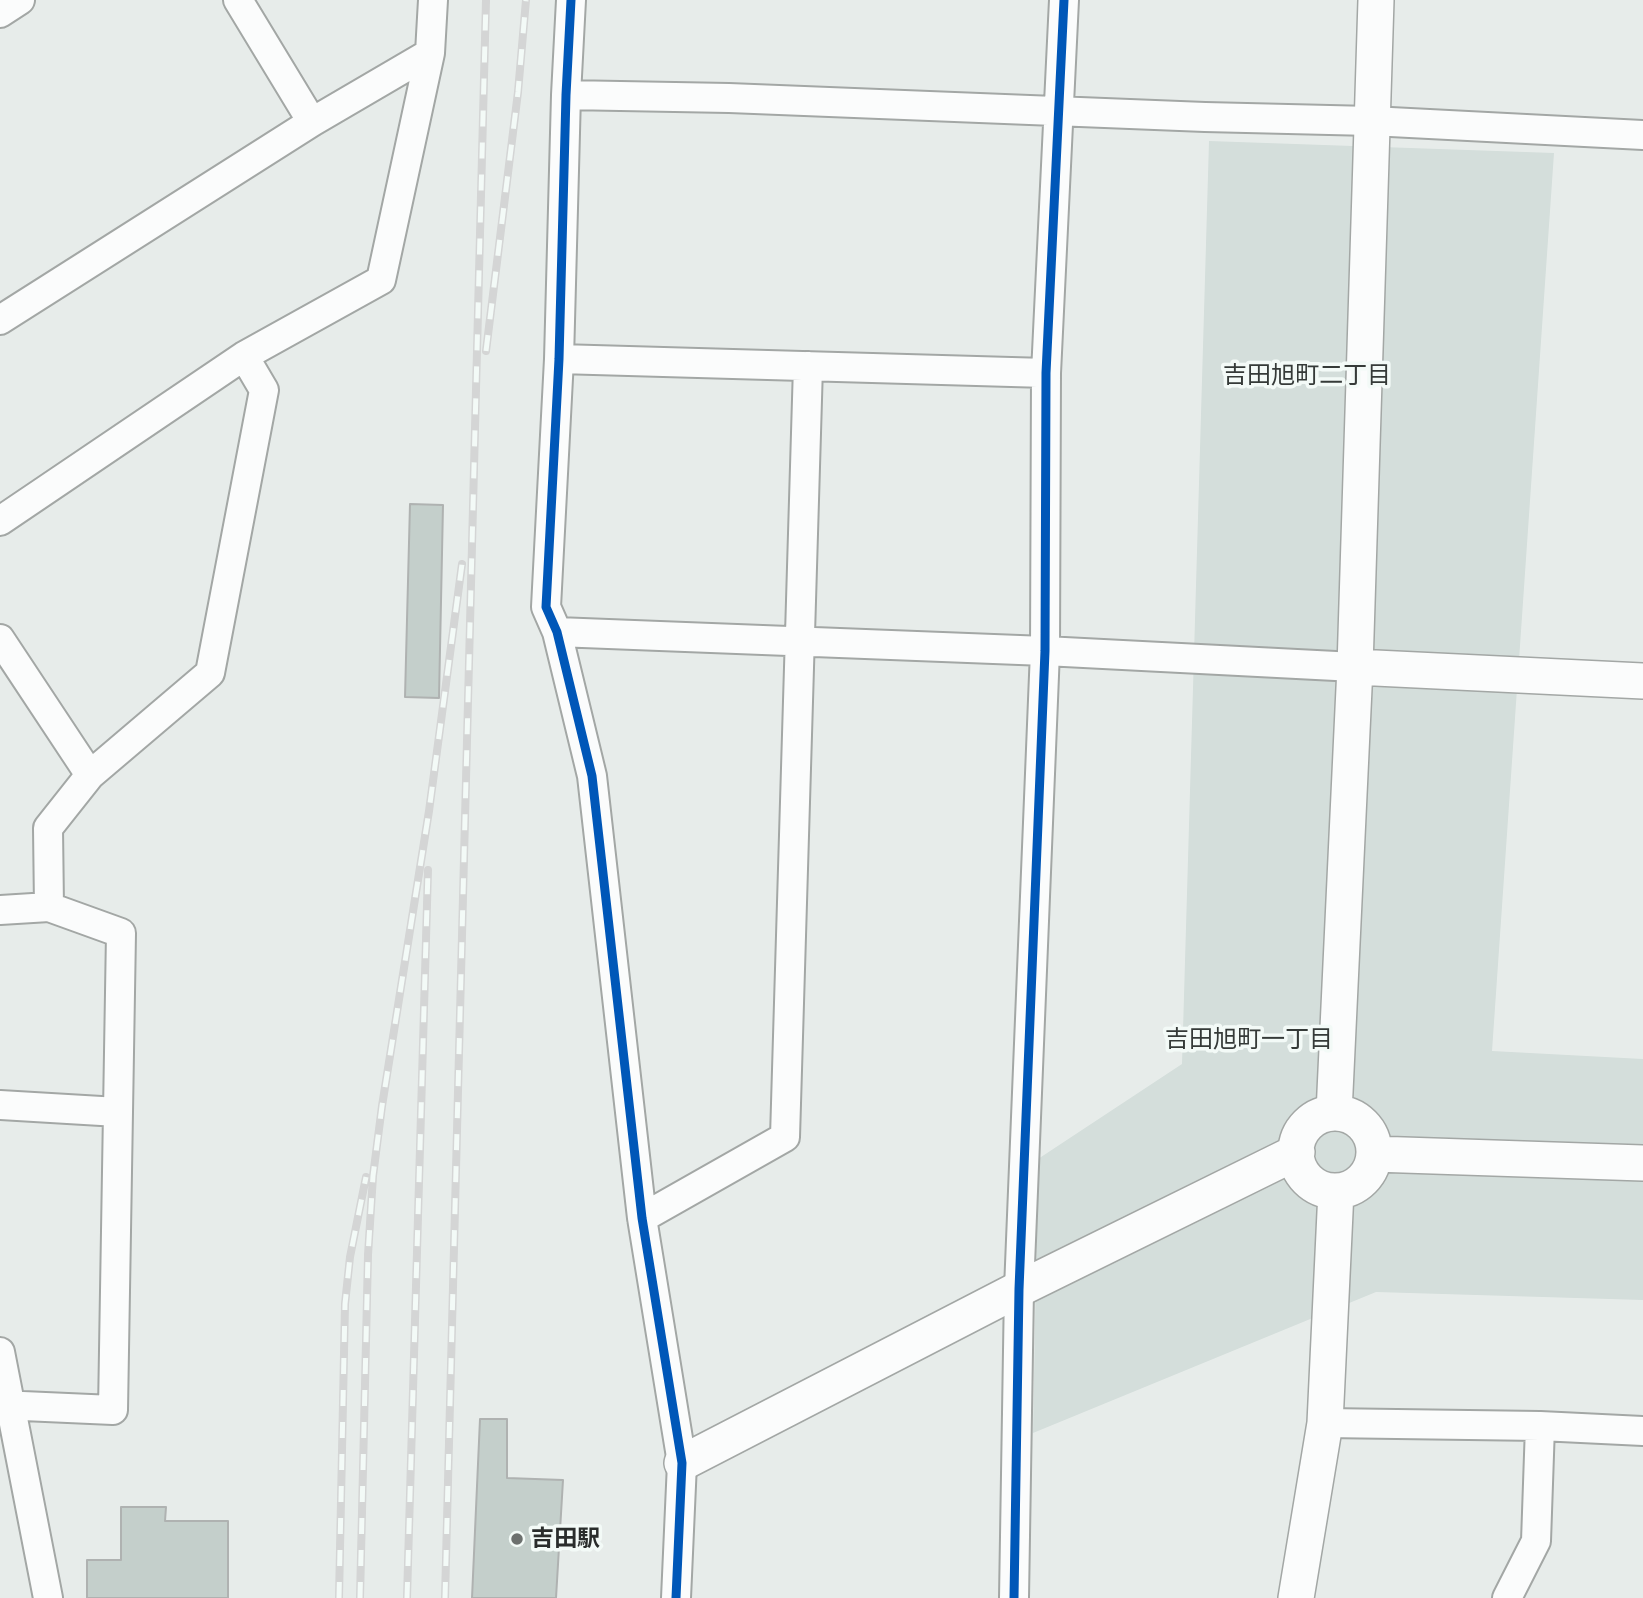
<!DOCTYPE html>
<meta charset="utf-8">
<style>
body{margin:0}
canvas{display:block;background:#e7ecea}
</style>
<canvas width="1643" height="1598"></canvas>
<script>
const context = document.querySelector('canvas').getContext('2d');
context.lineJoin = 'round';
function fill(path, color) { context.fillStyle = color; context.fill(path, 'evenodd'); }
function stroke(path, color, width, dash) { context.strokeStyle = color; context.lineWidth = width; context.lineCap = dash ? 'butt' : 'round'; context.setLineDash(dash || []); context.stroke(path); }
function label(font, color, halo, rows, align = 'center') {
  context.font = font + ' Literata,"Noto Sans JP",serif'; context.lineWidth = 7; context.setLineDash([]); context.textBaseline = 'middle'; context.strokeStyle = halo; context.fillStyle = color; for (const [text, x, y, turn = 0] of rows) {
    context.save(); context.translate(x, y); context.rotate((+turn || 0) * Math.PI / 180); context.textAlign = isNaN(turn) ? turn : align; if (halo) context.strokeText(text, 0, 0); context.fillText(text, 0, 0); context.restore();
  }
}
const built = new Path2D(`
 M1209,141l345,12 -62,898 151,8v241l-267,-8 -343,141 5,-274 144,-95z`);
const building = new Path2D(`
 M410,504l33,1 -4,193 -34,-1z
 M480,1419h27v59l56,2 -7,118h-84z
 M121,1507h45l-1,14h63v77h-141v-38h34z`);
const minor = new Path2D(`
 M238,0l74,122
 M571,0l-5,95 -7,264 -13,248 11,25 35,144 50,442 40,245 -6,135
 M0,13l20,-13
 M566,95l163,3 476,19 166,4 272,14
 M0,320l312,-198 118,-69
 M559,359l487,14
 M0,521l244,-165 137,-76 49,-227 3,-53
 M557,632l488,19 310,16
 M0,639l90,136
 M0,910l49,-3
 M0,1105l118,7
 M642,1218l143,-81 23,-771
 M0,1352l48,246
 M0,1405l113,5 8,-477 -72,-26 -1,-79 42,-53 120,-102 54,-283 -20,-34
 M1325,1423l215,3 103,5
 M1014,1598l5,-309 26,-638 1,-278 18,-373
 M1507,1598l29,-57 4,-115`);
const tertiary = new Path2D(`
 M1355,667l288,14
 M1334,1113l21,-446 21,-667
 M1296 1152a39 39 0 1 1 78 0a39 39 0 1 1-78 0Z
 M1374,1154l269,9
 M682,1463l337,-174 278,-137
 M1296,1598l29,-175 11,-232`);
const rail = new Path2D(`
 M486,351l32,-259 8,-92
 M339,1598l6,-294 5,-47 16,-80
 M360,1598l8,-343 5,-79 9,-70 47,-295 33,-247
 M407,1598l21,-728
 M445,1598l41,-1598`);
const cycleway = new Path2D(`
 M571,0l-5,95 -7,264 -13,248 11,25 35,144 50,442 40,245 -6,135
 M1014,1598l5,-309 26,-638 1,-278 18,-373`);
const markers = [
 [517,1539,7,"#6c706e"]
];
const poiNames = [
 ["吉田駅",531,1539]
];
const neighbourhoodNames = [
 ["吉田旭町二丁目",1307,376],
 ["吉田旭町一丁目",1249,1040]
];
fill(built, '#d4dedb');
fill(building, '#c4cfcb');
stroke(building, '#afb2b1', 2);
stroke(minor, '#a3a7a5', 32);
stroke(tertiary, '#a3a7a5', 38);
stroke(minor, '#fbfcfc', 28);
stroke(tertiary, '#fbfcfc', 35);
stroke(rail, '#d4d5d5', 8);
stroke(rail, '#f3faf7', 5, [16]);
stroke(cycleway, '#0057b8', 9);
for (const [x, y, r, color] of markers) { const dot = new Path2D(); dot.arc(x, y, r, 0, 2 * Math.PI); context.fillStyle = color; context.fill(dot); stroke(dot, '#f3faf7', 2.5); }
label('bold 23px', '#2a2d2c', '#f3faf7', poiNames, 'left');
label('24px', '#353a38', '#f3faf7', neighbourhoodNames);
</script>
